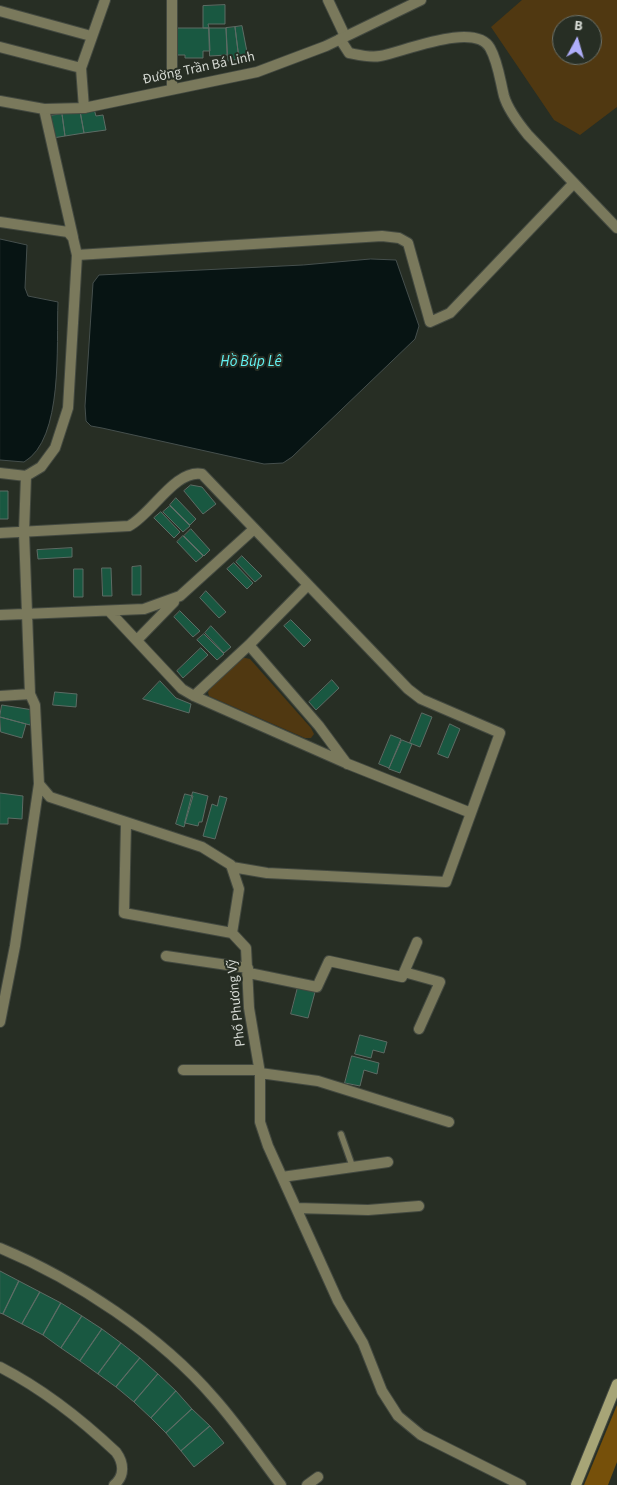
<!DOCTYPE html>
<meta charset="utf-8">
<style>
body{margin:0}
#map{position:relative;width:617px;height:1485px;overflow:hidden;background:#272e24;font-family:"Source Sans 3",sans-serif}
canvas{display:block}
.north{position:absolute;left:552px;top:15px;width:50px;height:50px;box-sizing:border-box;background:#272e24;border:1px solid #6d726a;border-radius:50%;rotate:6deg;font-size:14px;font-weight:700;line-height:20px;text-align:center;color:#d5d9d3}
.north::after{content:'';display:block;margin:auto;width:18px;height:22px;background:#afaefa;clip-path:polygon(50% 0,100% 100%,50% 72%,0 100%)}
</style>
<div id="map">
<canvas width="617" height="1485"></canvas>
<div class="north">B</div>
</div>
<script>
const context = document.querySelector('canvas').getContext('2d');
context.lineJoin = 'round';
function fill(path, color) { context.fillStyle = color; context.fill(path, 'evenodd'); }
function stroke(path, color, width, dash) { context.strokeStyle = color; context.lineWidth = width; context.lineCap = dash ? 'butt' : 'round'; context.setLineDash(dash || []); context.stroke(path); }
function label(font, color, halo, rows, align = 'center') {
  context.font = font + ' "Source Sans 3",sans-serif'; context.lineWidth = 4; context.setLineDash([]); context.textBaseline = 'middle'; context.strokeStyle = halo; context.fillStyle = color; for (const [text, x, y, turn = 0] of rows) {
    context.save(); context.translate(x, y); context.rotate((+turn || 0) * Math.PI / 180); context.textAlign = isNaN(turn) ? turn : align; if (halo) context.strokeText(text, 0, 0); context.fillText(text, 0, 0); context.restore();
  }
}
const green = new Path2D(`
 M522,0h95v107l-37,28 -26,-15 -63,-93zM562,25h30v30h-30z
 M241,657l9,2 61,69 3,6 -3,4h-6l-96,-42 -1,-4 3,-5z`);
const forest = new Path2D(`
 M617,1405v57l-9,23h-24z`);
const water = new Path2D(`
 M0,239l27,6 -2,43 3,8 30,6c-2,42 6,137 -34,160l-24,-2z
 M371,259l25,1 23,66 -4,13 -123,118 -9,6 -19,1 -162,-36 -11,-2 -5,-5 -1,-15 8,-123 6,-8 204,-10z`);
const building = new Path2D(`
 M225,5v19h-17l1,4h-6v-22z
 M242,26l6,31 -9,2 -4,-32z
 M235,27l4,32 -11,2 -2,-33z
 M174,28h35l1,23h-7v7h-18v-3h-8z
 M209,28h17l1,27 -17,1z
 M94,109l2,7 7,-1 3,15 -22,3 -4,-22z
 M80,111l4,22 -19,3 -3,-22z
 M62,114l3,22 -12,2 -4,-22z
 M191,485l11,2 14,17 -13,10 -19,-23z
 M0,491h8v28h-8z
 M176,498l20,21 -6,6 -20,-20z
 M170,506l20,20 -7,6 -20,-20z
 M161,512l19,20 -6,6 -20,-20z
 M191,529l19,21 -6,6 -20,-20z
 M183,536l20,20 -7,6 -19,-20z
 M72,548v9l-34,2 -1,-9z
 M242,556l20,20 -7,6 -19,-20z
 M234,563l19,20 -6,6 -20,-20z
 M141,566v29h-9v-28z
 M102,568h9l1,28h-9z
 M74,569h9v28h-9z
 M206,591l20,21 -7,6 -19,-20z
 M180,611l20,20 -7,6 -19,-20z
 M291,620l20,20 -7,7 -20,-21z
 M211,626l20,21 -7,6 -19,-20z
 M204,634l20,20 -7,6 -20,-20z
 M201,648l7,7 -25,23 -6,-7z
 M332,680l7,8 -23,22 -7,-8z
 M160,681l16,17 15,6 -2,9 -46,-14z
 M55,692l22,2 -1,13 -23,-2z
 M2,705l31,5 -3,15 -30,-8z
 M422,713l10,4 -12,30 -10,-4z
 M0,717l26,7 -4,14 -21,-6z
 M450,724l10,5 -12,29 -10,-4z
 M391,735l10,4 -12,29 -10,-4z
 M402,740l10,4 -12,29 -11,-4z
 M193,792l15,4 -6,26h-3l-1,4 -13,-3z
 M0,793l23,3 -1,23 -14,-1v6h-8z
 M185,794l8,2 -9,31 -8,-3z
 M220,796l7,2 -12,41 -12,-3 9,-32 5,2z
 M298,987l17,5 -7,26 -17,-4z
 M360,1035l27,7 -3,11 -11,-3 -2,8 -16,-4z
 M352,1056l27,7 -2,11 -13,-4 -4,16 -15,-3z
 M0,1271l19,10 -16,33 -3,-1z
 M19,1281l21,11 -18,32 -19,-10z
 M40,1292l21,11 -18,32 -21,-11z
 M61,1303l21,13 -21,32 -18,-13z
 M82,1316l20,13 -22,32 -19,-13z
 M102,1329l19,14 -23,31 -18,-13z
 M121,1343l19,15 -24,29 -18,-13z
 M140,1358l18,16 -24,28 -18,-15z
 M158,1374l18,17 -25,27 -17,-16z
 M176,1391l16,18 -26,24 -15,-15z
 M192,1409l18,17 -29,25 -15,-18z
 M210,1426l14,17 -30,24 -13,-16z`);
const service = new Path2D(`
 M341,1134l12,34`);
const minor = new Path2D(`
 M328,0l17,36
 M0,11l91,25
 M340,39l9,14c10,2 21,5 31,3 23,-4 95,-35 110,-8 8,14 10,32 14,48 4,14 15,28 24,39l89,93
 M0,47l81,21
 M172,88v-88
 M84,108l-3,-40 24,-68
 M44,109l29,128
 M0,222l68,10 5,6 4,17 -9,153 -13,40 -14,19 -15,9 -26,-3
 M77,255l305,-19 17,2 9,5 22,79 20,-9 123,-129
 M26,476l-2,56 6,162 5,11 4,79 11,13 152,50 29,18 8,24 -7,44 14,15 3,60 11,65v49l8,24 70,155 25,42 19,48 16,25 23,19 100,50
 M0,533l129,-7c23,-12 46,-57 73,-52l206,215 13,10 79,34 -54,149 -179,-9 -35,-6
 M109,611l73,78 12,7 154,68 123,49
 M0,615l144,-6 36,-13 74,-67
 M137,640l37,-38
 M249,645l70,81 28,38
 M0,696l30,-2
 M194,696l55,-51 58,-59
 M126,824l-2,89 108,20
 M166,956l82,12
 M404,972l36,10 -21,47
 M249,973l68,14 12,-26 73,16 15,-35
 M0,1022l15,-76 24,-162
 M183,1070h76
 M260,1073l58,8 131,41
 M282,1177l106,-15
 M296,1208l72,2 51,-4
 M0,1248c75,31 161,88 214,150 24,27 45,58 67,87
 M0,1367c43,22 81,52 116,85 8,11 9,24 -2,33
 M307,1485l11,-8`);
const tertiary = new Path2D(`
 M0,101l44,8 40,-1 173,-36 69,-26 95,-46`);
const secondary = new Path2D(`
 M576,1485l41,-101`);
const streetNames = [
 ["Đường Trần Bá Linh",199,69,-12],
 ["Phố Phương Vỹ",237,1003,-96]
];
const waterNames = [
 ["Hồ Búp Lê",251,363]
];
fill(green, '#503811');
fill(forest, '#76500a');
fill(water, '#071413');
stroke(water, '#454f4d', 1);
fill(building, '#195841');
stroke(building, '#5d6c65', 1);
stroke(service, '#434940', 8);
stroke(minor, '#434940', 12);
stroke(tertiary, '#434940', 12);
stroke(secondary, '#434940', 12);
stroke(service, '#7a795c', 5.5);
stroke(minor, '#7a795c', 10);
stroke(tertiary, '#7a795c', 10);
stroke(secondary, '#a7a577', 10);
label('14px', '#d5d9d3', '#272e24', streetNames);
label('italic 15px', '#63f3f3', '#272e24', waterNames);
</script>
